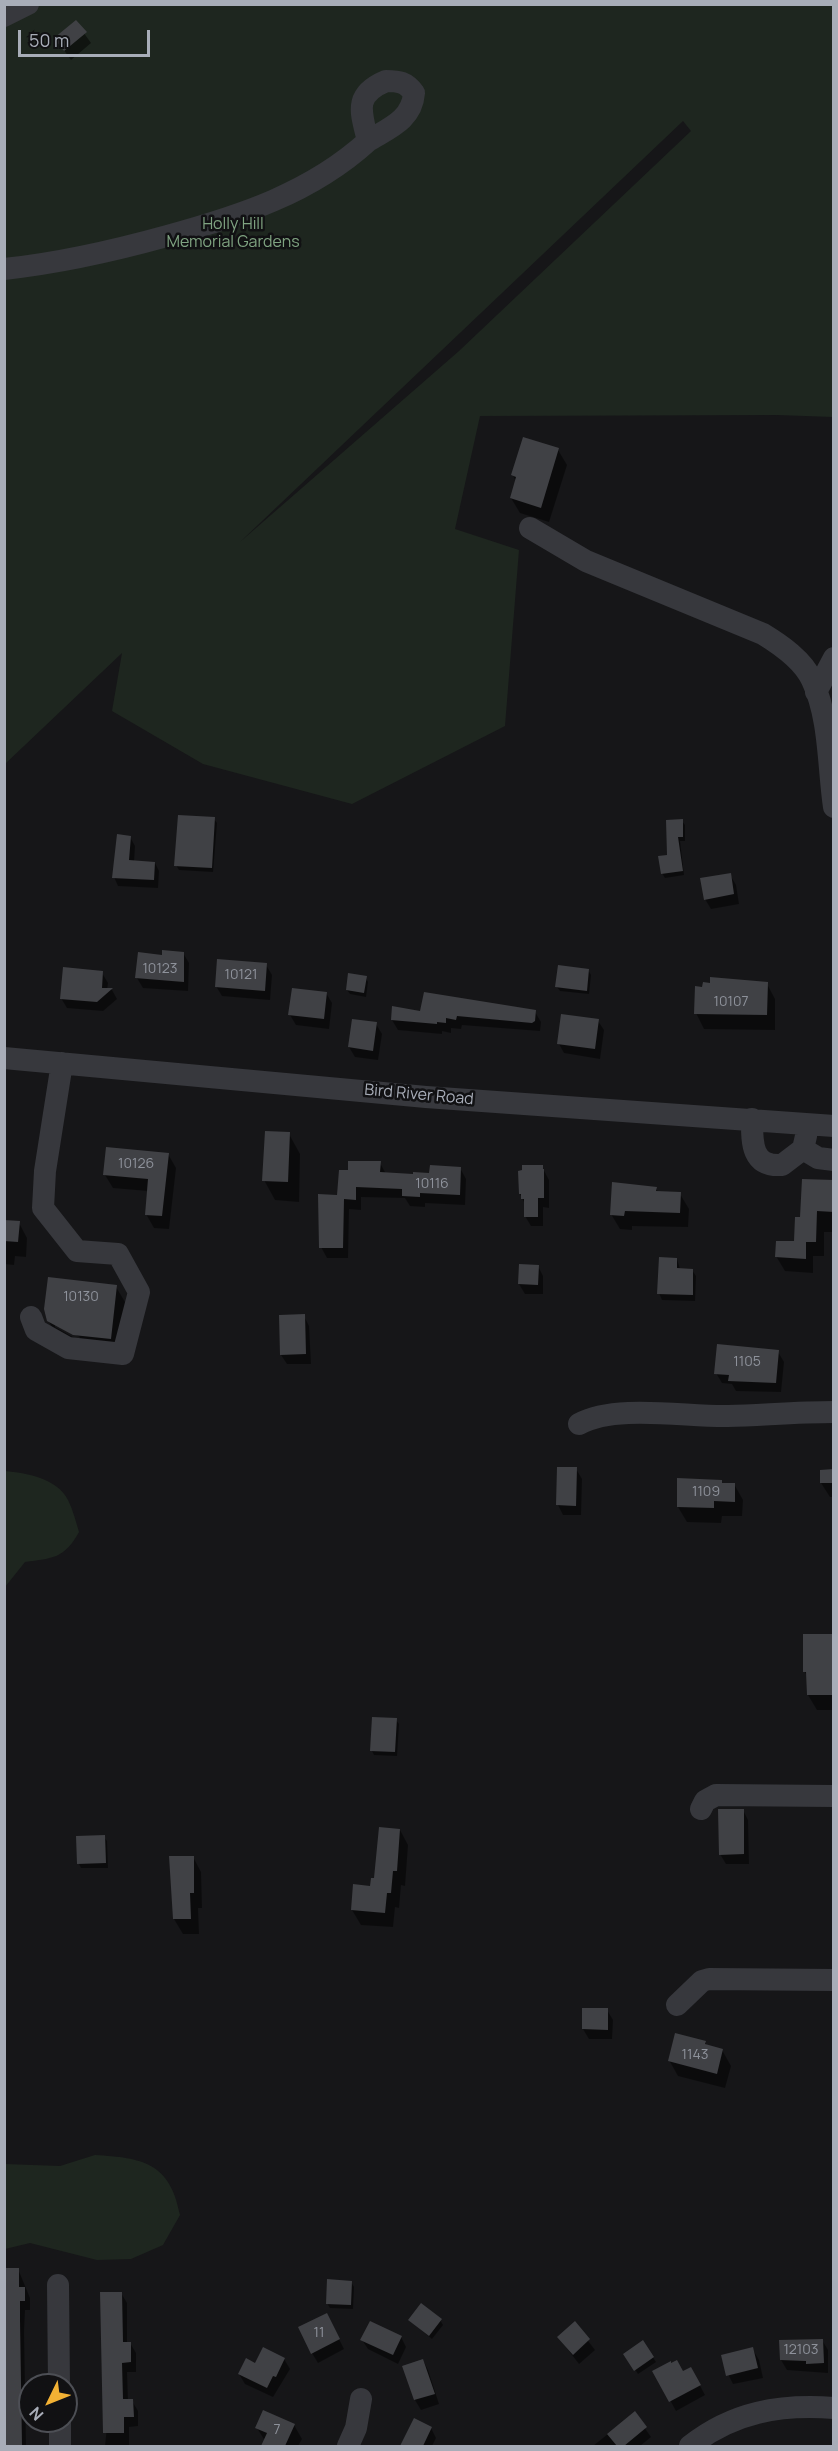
<!DOCTYPE html>
<style>
body{margin:0}
#map{position:relative;width:838px;height:2451px;overflow:hidden;background:#161618;font-family:Manrope,sans-serif}
canvas{display:block}
.frame{position:absolute;inset:0;border:6px solid #a8adb8;pointer-events:none}
.north{position:absolute;left:18px;top:2373px;width:60px;height:60px;box-sizing:border-box;background:#111113;border:2px solid #4d4f55;border-radius:50%;rotate:227deg;font-size:16px;font-weight:700;line-height:24px;text-align:center;color:#a8adb8}
.north::after{content:'';display:block;margin:auto;width:21px;height:27px;background:#f2b134;clip-path:polygon(50% 0,100% 100%,50% 72%,0 100%)}
.scale{position:absolute;left:18px;top:30px;width:132px;height:27px;box-sizing:border-box;border:3px solid #a8adb8;border-top:0;padding-left:8px;font-size:18px;line-height:21px;white-space:nowrap;color:#a8adb8;-webkit-text-stroke:4px #111113;paint-order:stroke}
</style>
<div id="map">
<canvas width="838" height="2451"></canvas>
<div class="frame"></div>
<div class="north">N</div>
<div class="scale">50 m</div>
</div>
<script>
const context = document.querySelector('canvas').getContext('2d');
context.lineJoin = 'round';
function fill(path, color) { context.fillStyle = color; context.fill(path, 'evenodd'); }
function stroke(path, color, width, dash) { context.strokeStyle = color; context.lineWidth = width; context.lineCap = dash ? 'butt' : 'round'; context.setLineDash(dash || []); context.stroke(path); }
function label(font, color, halo, rows, align = 'center') {
  context.font = font + ' Manrope,sans-serif'; context.lineWidth = 5; context.setLineDash([]); context.textBaseline = 'middle'; context.strokeStyle = halo; context.fillStyle = color; for (const [text, x, y, turn = 0] of rows) {
    context.save(); context.translate(x, y); context.rotate((+turn || 0) * Math.PI / 180); context.textAlign = isNaN(turn) ? turn : align; if (halo) context.strokeText(text, 0, 0); context.fillText(text, 0, 0); context.restore();
  }
}
const green = new Path2D(`
 M5,5h828v412l-56,-2 -297,1 -25,113 64,21 -14,176 -153,78 -149,-40 -91,-53 10,-58 -117,111zM683,121l8,10 -232,220 -219,191z
 M5,1471c21,2 52,7 63,29 5,10 8,22 11,32 -15,27 -26,26 -54,30l-20,25z
 M95,2155c47,3 75,7 85,60l-17,30 -32,14 -34,1 -67,-17 -25,6v-85l55,2z`);
const shadow = new Path2D(`
 M76,22l15,21 -20,17 -15,-21z
 M558,450l9,15 -18,57 -29,-9 -9,-15 5,-16 -3,-7z
 M214,819l3,4 -4,49 -34,-2 -3,-5z
 M682,821l3,4v16h-5l4,34 -19,3 -3,-5z
 M130,837l5,9 -1,16 21,1 4,8 -1,17 -40,-2 -4,-9z
 M730,875l6,10 3,19 -28,5 -6,-10z
 M183,953l6,10 -1,28 -45,-3 -6,-10 26,-22z
 M266,965l6,10 -2,25 -48,-4 -6,-10z
 M588,970l3,5 -2,19 -29,-3 -3,-4z
 M102,973l6,10 -1,7h5l5,9 -14,12 -36,-3 -6,-10z
 M366,978l2,4 -2,15 -16,-3 -3,-4z
 M767,984l8,15v31l-71,-1 -8,-16z
 M326,993l6,10 -3,26 -33,-4 -6,-10z
 M393,1008l28,5 114,-1 6,10 -1,9 -78,-6 -1,4 -10,-1v5l-9,-2v3l-44,-4 -6,-10z
 M598,1021l6,9 -4,29 -36,-6 -5,-9z
 M376,1024l6,10 -4,26 -23,-3 -6,-10z
 M289,1134l11,20 -1,48 -24,-2 -11,-20z
 M168,1154l8,14 -7,61 -15,-1 -8,-14 2,-23 -35,-3 -8,-13z
 M380,1163l6,11h45l29,-6 6,11 -1,26 -40,-2v4l-15,-1 -5,-8 -44,-1v13l-12,-1 -1,49h-21l-6,-11 28,-75z
 M542,1167l7,13v28l-6,-1v19h-12l-6,-10v-12l-5,-10z
 M834,1182v50h-10v24h-11v17l-28,-2 -9,-15 20,-13 6,-25z
 M656,1188l2,4 22,2 9,15 -1,18 -56,-1v4l-12,-1 -9,-15z
 M4,1222l15,1 8,15 -1,19 -11,-1 -1,9 -10,-1z
 M677,1259l3,10 12,1 4,6 -1,25 -33,-1 -3,-7z
 M538,1266l5,10v18h-18l-6,-10z
 M116,1287l12,20 -6,52 -62,-18 -12,-21zM55,1324l25,13 -2,3 -23,-13z
 M304,1316l5,10 2,38h-24l-6,-9z
 M778,1352l6,10 -3,30 -45,-1 -4,-7 -10,-1 -6,-10z
 M832,1462h2v35h-4l-9,-14 11,-12z
 M576,1469l6,10 -1,36h-18l-5,-10z
 M721,1482l2,2h11l9,16 -1,16h-20l-1,7 -34,-1 -9,-15z
 M805,1635h27l2,2v73h-17l-9,-15v-17l-3,-6z
 M396,1720l3,4 -2,32 -23,-1 -2,-4z
 M743,1810l5,10 1,44h-23l-6,-10z
 M400,1830l8,15 -3,41 -4,-1 -2,23 -4,-1 -2,20 -32,-2 -9,-15 20,-23z
 M104,1837l3,4 1,27h-27l-2,-4z
 M193,1857l8,15 1,36h-4l1,26h-16l-9,-15 -4,-61z
 M607,2010l6,10 -1,19h-23l-6,-10z
 M705,2042l2,4 15,4 9,16 -6,22 -47,-12 -9,-16z
 M4,2269h14l12,29v12h-5l-1,21 2,115h-22z
 M351,2282l3,5 -1,22 -23,-1 -3,-5z
 M121,2293l6,10v41l3,-1 6,10v19h-9l1,29h4l6,10v15l-9,1v19h-24z
 M409,2320h31l3,5 -11,14z
 M575,2324l20,26 -16,14 -20,-26z
 M332,2325l12,24 -26,14 -6,-10z
 M401,2337l5,10 -8,17 -30,-15 -6,-9z
 M822,2340l6,10v23l-41,-3 -6,-10z
 M643,2342l13,20 -18,12 -13,-20z
 M753,2350l6,10 4,18 -30,6 -5,-10z
 M284,2359l6,10 -17,28 -28,-13 -6,-10 17,-9z
 M423,2360l5,10 11,34 -18,6 -6,-10 -11,-33z
 M691,2369l14,26 -29,16 -22,-40 29,2z
 M634,2413l17,24 -11,9h-47z
 M414,2420l17,8 5,10 -4,8h-30z
 M294,2425l8,14 -4,7h-35l2,-5 -8,-13z`);
const building = new Path2D(`
 M76,20l11,12 -23,19 -10,-13z
 M523,437l36,11 -18,60 -31,-10 6,-21 -5,-2z
 M178,815l37,2 -3,51 -38,-2z
 M683,819v18h-5l5,34 -22,3 -3,-18 9,-1 -1,-35z
 M117,834l14,2 -2,24 26,2 -1,18 -42,-2z
 M731,873l3,21 -30,6 -4,-22z
 M162,950l22,2v30l-49,-4 3,-26 24,3z
 M217,959l50,4 -2,28 -50,-4z
 M558,965l31,4 -2,22 -32,-4z
 M63,967l40,4 -1,17h11l-16,14 -37,-3z
 M348,973l19,3 -3,17 -18,-3z
 M710,977l58,5 -1,33 -73,-1 1,-28 7,1 1,-5 7,1z
 M292,988l35,4 -3,27 -36,-4z
 M424,992l112,18 -1,11 -3,2 -75,-7 -1,4 -10,-2v5l-9,-1v2l-46,-4 1,-14 28,5z
 M561,1014l38,5 -4,30 -38,-5z
 M352,1019l25,3 -4,29 -25,-4z
 M265,1131l25,1 -2,50 -26,-1z
 M106,1147l63,6 -7,63 -17,-1 3,-36 -45,-4z
 M348,1161h33l-1,11 33,2v-2l16,1 1,-8 31,2 -1,28 -40,-2v4l-18,-1v-7l-46,-2v13l-12,-1 -1,49h-24l-1,-54 19,1 2,-25h9z
 M522,1165h21v4h1v29h-6v19h-14v-18h-3v-5h-2l-1,-23 4,-1z
 M802,1179l32,1v32l-17,-1 -1,31h-10v17l-31,-2 1,-16h18l1,-24h5z
 M612,1182l45,5 -1,4 25,1 -1,21 -55,-2 -1,5 -14,-1z
 M4,1220l16,1 -2,21 -14,-1z
 M659,1257l18,1v10l16,1v26l-36,-1z
 M519,1264l20,1 -1,20 -20,-1z
 M48,1277l69,8 -6,54 -38,-4 -26,-14 -3,-12z
 M305,1314l1,40 -26,1 -1,-40z
 M717,1344l62,6 -3,33 -48,-2 1,-6 -15,-1z
 M557,1467h20l-1,39 -20,-1z
 M834,1469v14h-14v-13z
 M677,1478l45,2v3h13v19l-21,-1v7l-37,-1z
 M803,1634h30l1,61h-27l-1,-23h-3z
 M372,1717l25,1 -2,34 -25,-1z
 M718,1809h26v45l-25,1z
 M379,1827l21,2 -3,42h-4l-2,22h-4l-2,20 -34,-3 2,-26 17,2 1,-8h3z
 M105,1835l1,28 -29,1 -1,-28z
 M169,1856h25v37h-4l1,26h-18z
 M582,2008h26v22l-26,-1z
 M675,2033l31,8 -1,3 18,5 -6,25 -49,-13z
 M4,2268h15v19h6v14h-5v19l2,126h-18z
 M327,2279l25,2 -1,24 -25,-1z
 M100,2292h22l1,50h8v20l-9,1 1,36h10l1,18h-10v16h-21z
 M421,2303l21,16 -13,17 -21,-16z
 M327,2313l13,26 -29,15 -13,-27z
 M370,2321l32,15 -9,19 -33,-15z
 M575,2321l15,18 -17,16 -16,-18z
 M823,2339l1,24 -18,1v-3l-26,-1 -1,-20z
 M643,2340l11,17 -20,14 -11,-17z
 M263,2347l22,11 -9,19 -3,-1 -6,12 -29,-14 8,-16 9,5z
 M753,2347l5,21 -32,8 -5,-21z
 M423,2359l12,35 -21,6 -12,-34z
 M677,2360l6,11 8,-4 10,18 -32,17 -17,-31 19,-10v2z
 M263,2410l32,14 -10,22h-24l6,-13 -12,-5z
 M635,2411l12,16 -23,19h-7l-10,-12z
 M414,2418l18,9 -9,19h-23z`);
const minor = new Path2D(`
 M4,16l24,-12
 M386,81c13,0 20,1 28,12 -2,27 -25,35 -46,48 -7,-29 -15,-46 18,-60z
 M4,269c56,-6 109,-18 163,-33 73,-20 144,-43 201,-95
 M530,528l56,33 177,73c18,11 40,26 49,46 18,38 16,86 22,127
 M816,692l18,-34
 M4,1058l422,39 408,29
 M752,1119c0,23 -1,48 30,46l21,-16
 M806,1136l-3,13 15,9 16,2
 M31,1317l5,13 32,18 55,6 16,-62 -21,-38 -41,-3 -34,-43 2,-37 17,-108
 M579,1424c37,-20 106,-7 149,-8 35,-1 70,-4 106,-4
 M701,1809l4,-8 11,-6 118,1
 M677,2005l25,-24 7,-2 125,1
 M58,2285l1,100
 M60,2421v25
 M348,2446l8,-18 5,-29
 M690,2446c43,-34 90,-42 144,-38`);
const numberNames = [
 ["10123",160,969],
 ["10121",241,975],
 ["10107",731,1002],
 ["10126",136,1164],
 ["10116",432,1184],
 ["10130",81,1297],
 ["1105",747,1362],
 ["1109",706,1492],
 ["1143",695,2055],
 ["11",319,2333],
 ["12103",801,2350],
 ["7",277,2430]
];
const parkNames = [
 ["Holly Hill",233,225],
 ["Memorial Gardens",233,243]
];
const streetNames = [
 ["Bird River Road",419,1095,5]
];
fill(green, '#1e261f');
fill(shadow, '#0007');
fill(building, '#404145');
stroke(minor, '#37383d', 22);
label('14px', '#8e929b', null, numberNames);
label('16px', '#7fa381', '#111113', parkNames);
label('16px', '#a8adb8', '#111113', streetNames);
</script>
